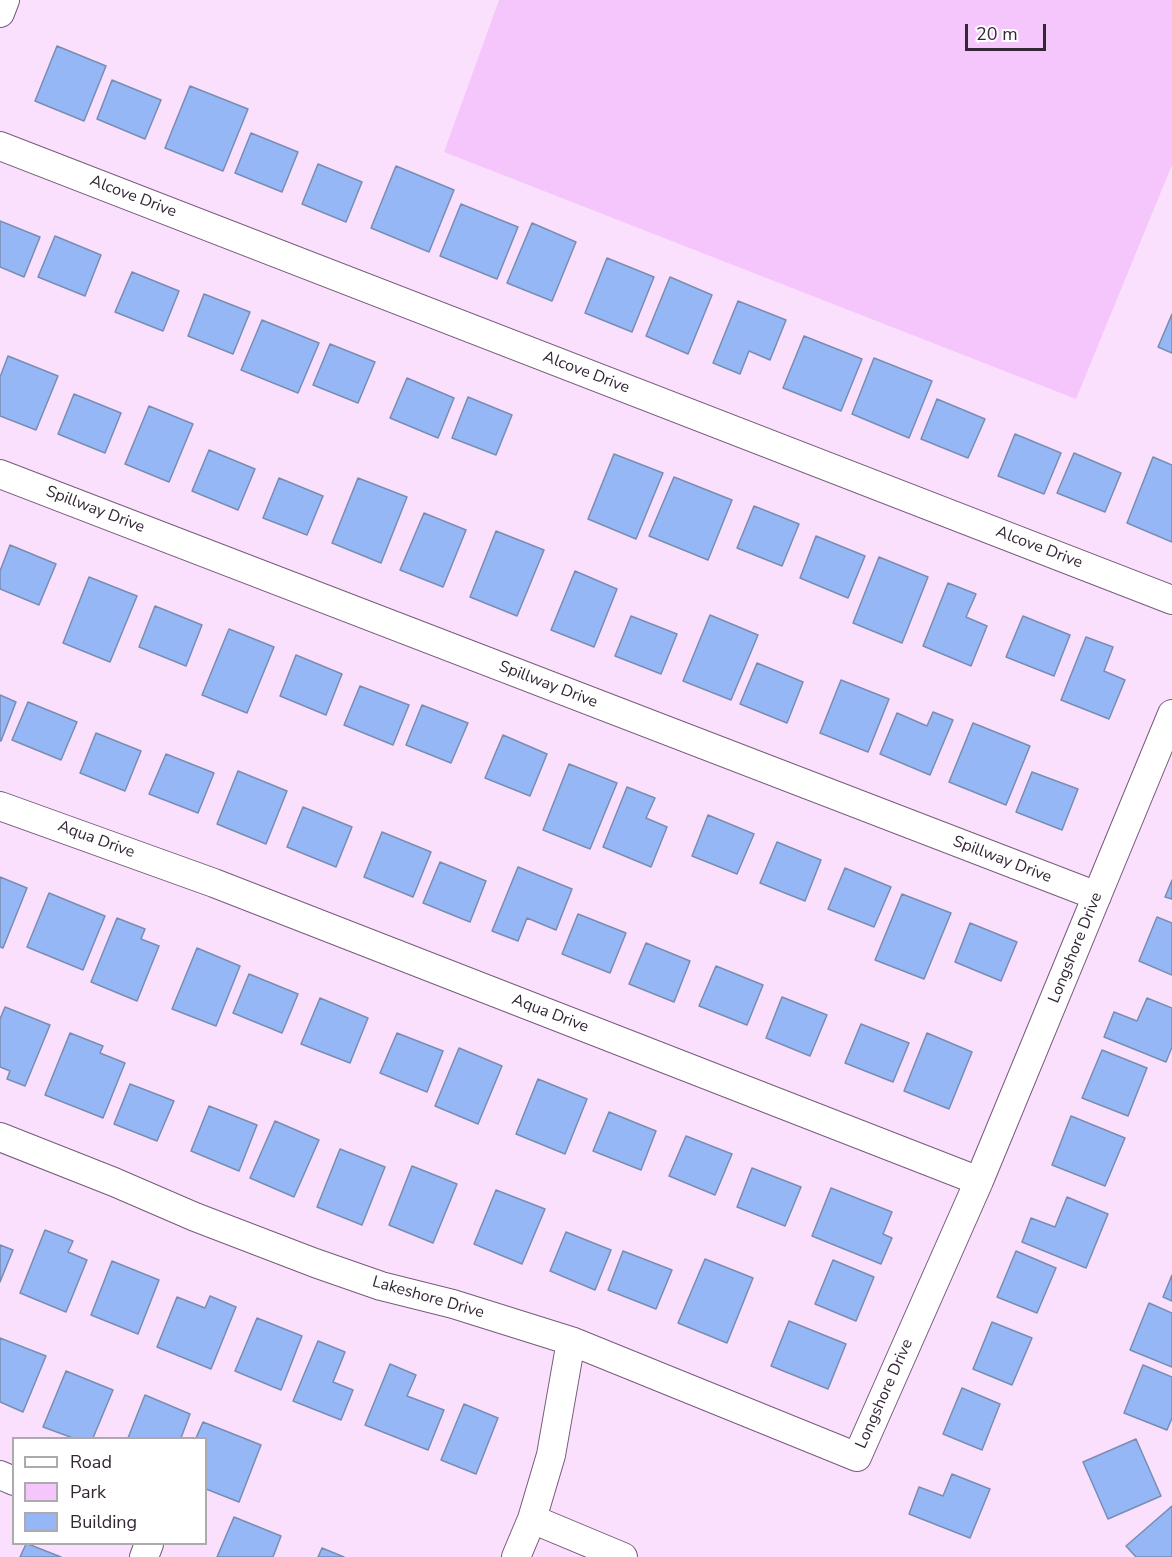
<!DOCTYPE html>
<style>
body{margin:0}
#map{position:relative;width:1172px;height:1557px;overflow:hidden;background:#fbe0fe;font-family:"Nunito Sans",sans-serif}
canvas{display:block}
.legend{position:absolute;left:12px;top:1437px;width:195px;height:108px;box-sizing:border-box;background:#fff;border:2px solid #aea9ae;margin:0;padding:8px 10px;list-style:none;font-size:18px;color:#342735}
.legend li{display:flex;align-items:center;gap:12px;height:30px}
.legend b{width:30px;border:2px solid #aea9ae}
.scale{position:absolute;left:965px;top:24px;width:81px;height:27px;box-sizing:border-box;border:3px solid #342735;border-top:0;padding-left:8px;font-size:18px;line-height:21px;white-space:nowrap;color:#342735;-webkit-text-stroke:4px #fff;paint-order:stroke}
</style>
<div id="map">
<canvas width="1172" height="1557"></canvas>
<ul class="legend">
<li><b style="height:8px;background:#fff"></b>Road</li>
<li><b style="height:16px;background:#f5c6fb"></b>Park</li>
<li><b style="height:16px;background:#95b7f6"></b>Building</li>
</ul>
<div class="scale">20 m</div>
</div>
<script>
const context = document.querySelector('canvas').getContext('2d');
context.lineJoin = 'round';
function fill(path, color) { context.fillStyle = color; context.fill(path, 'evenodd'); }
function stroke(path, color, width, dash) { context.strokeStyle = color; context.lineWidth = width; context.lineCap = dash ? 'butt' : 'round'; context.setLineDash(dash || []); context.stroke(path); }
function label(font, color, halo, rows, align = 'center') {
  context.font = font + ' "Nunito Sans",sans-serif'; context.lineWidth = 5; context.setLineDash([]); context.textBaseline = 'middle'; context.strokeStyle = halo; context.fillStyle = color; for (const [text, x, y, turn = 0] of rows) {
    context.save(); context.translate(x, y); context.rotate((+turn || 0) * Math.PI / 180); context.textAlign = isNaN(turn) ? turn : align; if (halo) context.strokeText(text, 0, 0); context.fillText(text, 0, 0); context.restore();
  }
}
const green = new Path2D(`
 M499,0h673v165l-96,234 -632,-247z`);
const building = new Path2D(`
 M57,46l49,20 -22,55 -49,-20z
 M112,80l49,20 -16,39 -48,-20z
 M190,86l58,23 -25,62 -58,-23z
 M251,133l47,19 -16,40 -47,-19z
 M318,164l44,18 -16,40 -44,-18z
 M396,166l58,24 -25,62 -58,-24z
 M461,204l57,23 -21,52 -57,-23z
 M0,221l40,16 -16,40 -24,-10z
 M532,223l44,19 -24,59 -45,-18z
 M55,236l46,19 -16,41 -47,-19z
 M607,258l47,19 -22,55 -47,-19z
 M132,272l47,19 -16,40 -48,-19z
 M670,277l42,18 -24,59 -42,-18z
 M204,294l46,18 -17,42 -45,-18z
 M738,301l48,19 -16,40 -21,-9 -9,23 -27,-11z
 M1172,314v39l-14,-6z
 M262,320l57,23 -21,50 -57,-23z
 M804,336l58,23 -21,52 -58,-23z
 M330,344l45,18 -17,41 -45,-18z
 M8,356l50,20 -22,54 -36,-14v-39z
 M874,358l58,23 -23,57 -57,-24z
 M407,378l47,20 -16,40 -48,-20z
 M74,394l47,19 -16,40 -47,-19z
 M468,397l44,18 -16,40 -44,-17z
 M937,399l48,20 -17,39 -47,-19z
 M149,406l44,18 -24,58 -44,-18z
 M1015,434l46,19 -17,41 -46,-18z
 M209,450l46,19 -17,41 -46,-19z
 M1074,453l47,20 -16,39 -48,-19z
 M614,454l49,19 -27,66 -48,-20z
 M1153,457l19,8v77l-45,-19z
 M674,477l58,23 -24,60 -59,-24z
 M279,478l44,18 -16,39 -44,-17z
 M358,478l49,19 -26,66 -49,-20z
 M754,506l45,18 -17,42 -45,-18z
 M424,513l42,17 -23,57 -43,-17z
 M496,531l48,19 -27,66 -47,-19z
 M816,536l49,20 -17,42 -48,-20z
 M10,545l46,19 -17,41 -39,-16v-18z
 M879,557l49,20 -26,66 -49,-20z
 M575,571l42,18 -23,58 -43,-17z
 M89,577l48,19 -27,66 -47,-19z
 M948,583l28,11 -10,23 21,9 -16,40 -48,-20z
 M155,606l47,19 -16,41 -47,-19z
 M710,615l48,20 -27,65 -48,-19z
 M631,616l46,18 -16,40 -46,-18z
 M1023,616l47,19 -16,41 -48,-19z
 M229,629l45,18 -27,66 -45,-18z
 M1086,637l27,10 -9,24 21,9 -16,39 -48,-19z
 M296,655l46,19 -16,41 -46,-19z
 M757,663l46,19 -16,41 -47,-19z
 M841,680l48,19 -21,53 -48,-19z
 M360,686l49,19 -16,40 -49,-20z
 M0,695l16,7 -15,39h-1z
 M28,702l49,20 -16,38 -49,-20z
 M422,705l46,18 -17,40 -45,-18z
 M933,712l20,8 -23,55 -50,-21 17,-41 30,13z
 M973,723l57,23 -24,59 -57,-23z
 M96,733l45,18 -16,40 -45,-18z
 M503,735l44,19 -17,42 -45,-18z
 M166,754l48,19 -16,40 -49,-19z
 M569,764l48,19 -27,66 -47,-19z
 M238,771l49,20 -21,53 -49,-20z
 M1032,772l46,17 -16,41 -46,-18z
 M627,787l28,11 -9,20 21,9 -16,40 -48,-20z
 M303,807l49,20 -16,40 -49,-20z
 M708,815l46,19 -17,40 -45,-18z
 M382,832l49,20 -18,45 -49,-20z
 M777,842l44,18 -16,41 -45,-18z
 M440,862l46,19 -16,41 -47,-19z
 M518,867l54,22 -16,41 -29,-12 -9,23 -26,-10z
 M845,868l46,19 -17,40 -46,-18z
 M0,877l27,11 -24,60 -3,-1z
 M1172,880v19l-7,-2z
 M49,893l56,23 -22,54 -56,-23z
 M902,894l49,19 -27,66 -49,-19z
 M578,914l48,19 -16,40 -48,-19z
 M1157,917l15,6v52l-33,-14z
 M117,918l28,11 -4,10 18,7 -22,55 -46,-19z
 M970,923l47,19 -16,39 -46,-19z
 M646,943l44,18 -16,41 -45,-18z
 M197,948l43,18 -24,60 -44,-17z
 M716,966l47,19 -16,40 -48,-19z
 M249,974l49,20 -16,39 -49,-20z
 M782,997l45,18 -17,41 -44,-18z
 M320,998l48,20 -18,45 -49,-19z
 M1147,998l25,10v39l-6,15 -62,-25 10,-25 23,9z
 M5,1007l45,18 -25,61 -18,-7 3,-8 -10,-4v-48z
 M861,1024l48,19 -16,39 -48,-19z
 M70,1033l33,13 -3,7 25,10 -22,55 -58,-23z
 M397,1033l46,18 -16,41 -47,-19z
 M927,1033l45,19 -23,57 -45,-18z
 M459,1048l43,18 -24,58 -43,-18z
 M1102,1050l45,18 -19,48 -46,-18z
 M538,1079l49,20 -22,55 -49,-20z
 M130,1084l44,17 -17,40 -43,-17z
 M209,1106l48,19 -18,46 -48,-20z
 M609,1112l47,19 -15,39 -48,-19z
 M1071,1116l54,22 -20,48 -53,-21z
 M275,1121l44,19 -25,57 -44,-19z
 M686,1136l46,18 -17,41 -46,-19z
 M340,1149l45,18 -23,58 -45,-18z
 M412,1166l45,18 -24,59 -44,-18z
 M752,1168l49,19 -16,39 -48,-19z
 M831,1188l61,24 -9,22 9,4 -11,26 -69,-28z
 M496,1190l49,19 -23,55 -48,-20z
 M1067,1197l41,17 -22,54 -64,-26 9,-24 24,9z
 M45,1230l28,11 -5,11 19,8 -21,52 -46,-19z
 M566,1232l45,18 -16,40 -45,-19z
 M0,1245l13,5 -13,32z
 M623,1251l49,19 -16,39 -48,-19z
 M1016,1251l40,17 -19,45 -40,-16z
 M705,1259l48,19 -26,65 -49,-20z
 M833,1260l41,17 -18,44 -41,-17z
 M112,1261l47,19 -21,54 -47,-19z
 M1172,1275v26l-9,-4z
 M210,1296l26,11 -25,62 -54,-22 20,-50 28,11z
 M1149,1303l23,10v54l-42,-17z
 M257,1318l45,18 -21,54 -46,-19z
 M789,1321l57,23 -18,45 -57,-23z
 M992,1322l40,16 -20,47 -39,-16z
 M0,1338l46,18 -23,56 -23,-10z
 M318,1341l27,11 -12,30 20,8 -12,30 -48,-19z
 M390,1364l26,11 -9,21 37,14 -16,40 -63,-25z
 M1143,1365l29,12v41l-5,12 -43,-17z
 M66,1371l47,19 -20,48h-20l-30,-11z
 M962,1388l38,16 -18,46 -39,-16z
 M145,1395l45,19 -9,24h-53z
 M464,1404l34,14 -22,56 -35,-14z
 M203,1422l58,23 -22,57 -33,-13v-51h-10z
 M1136,1439l25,57 -53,23 -25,-57z
 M952,1474l38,15 -20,49 -61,-24 10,-27 24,9z
 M1172,1506v51h-36l-10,-11z
 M234,1517l47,19 -8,21h-56z
 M26,1544h2l33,13h-41z
 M322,1548l22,9h-26z`);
const minor = new Path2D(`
 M0,13l5,-13
 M0,146l1172,454
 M0,474l1097,422
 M0,806l214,77 765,298
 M0,1137l114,45 81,35 120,46 66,23 72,18 118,37 286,116 122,-276 193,-467
 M0,1475l14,6
 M532,1519l91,38
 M144,1557l5,-13
 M516,1557l16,-38 19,-64 20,-114`);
const streetNames = [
 ["Alcove Drive",133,197,21],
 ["Alcove Drive",586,373,21],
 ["Spillway Drive",95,510,21],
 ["Alcove Drive",1039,548,21],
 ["Spillway Drive",548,685,21],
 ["Aqua Drive",96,840,20],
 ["Spillway Drive",1002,860,21],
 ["Longshore Drive",1076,948,-68],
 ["Aqua Drive",550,1014,21],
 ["Lakeshore Drive",428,1298,16],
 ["Longshore Drive",885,1394,-66]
];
fill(green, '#f5c6fb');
fill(building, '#95b7f6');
stroke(building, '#798db3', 1.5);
stroke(minor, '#765a7a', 30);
stroke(minor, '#fff', 28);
label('16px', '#342735', '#fff', streetNames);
</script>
